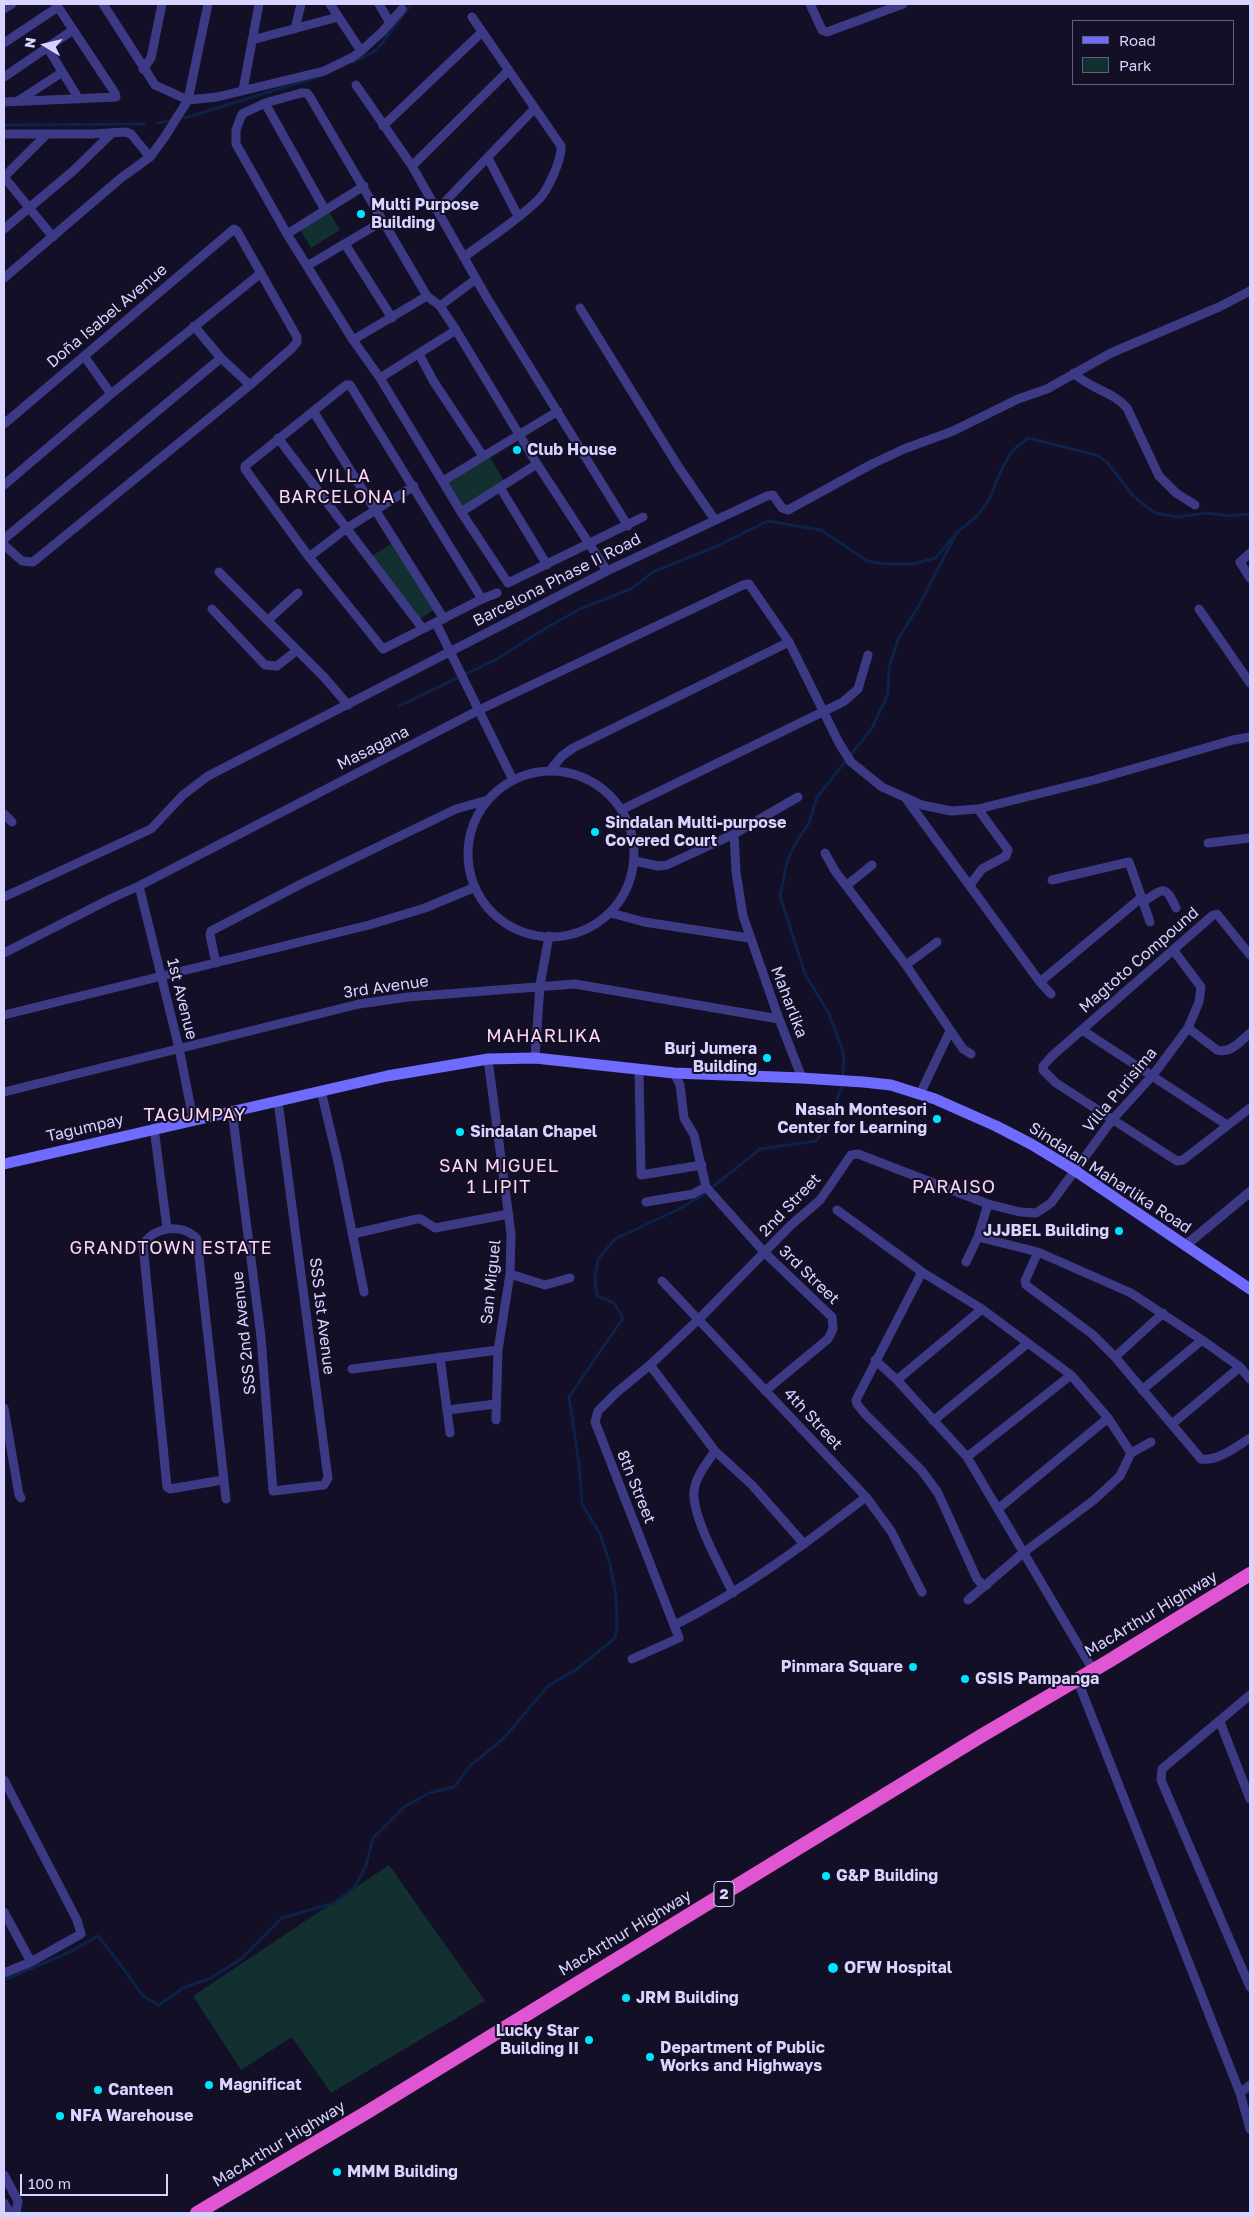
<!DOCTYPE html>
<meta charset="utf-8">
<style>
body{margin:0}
#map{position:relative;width:1254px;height:2217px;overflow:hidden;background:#130f26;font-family:"Golos Text",sans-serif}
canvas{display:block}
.frame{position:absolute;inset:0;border:5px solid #d9d4ff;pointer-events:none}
.legend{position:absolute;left:1072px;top:20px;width:162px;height:65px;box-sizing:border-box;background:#130f26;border:1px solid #625e7d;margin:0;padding:6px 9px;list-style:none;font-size:15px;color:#d9d4ff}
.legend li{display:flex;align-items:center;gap:10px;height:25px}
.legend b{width:25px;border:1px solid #625e7d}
.north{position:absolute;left:20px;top:20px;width:50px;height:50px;-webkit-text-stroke:4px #130f26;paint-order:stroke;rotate:279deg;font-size:14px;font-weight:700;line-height:20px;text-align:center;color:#d9d4ff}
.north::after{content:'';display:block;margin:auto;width:18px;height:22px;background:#d9d4ff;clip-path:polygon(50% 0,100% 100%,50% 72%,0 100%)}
.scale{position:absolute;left:20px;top:2174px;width:148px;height:22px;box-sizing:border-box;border:2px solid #d9d4ff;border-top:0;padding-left:6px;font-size:15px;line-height:18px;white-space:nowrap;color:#d9d4ff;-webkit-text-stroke:4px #130f26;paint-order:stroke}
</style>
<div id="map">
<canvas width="1254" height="2217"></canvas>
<div class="frame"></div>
<ul class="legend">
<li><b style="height:6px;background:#6f6bff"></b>Road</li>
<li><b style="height:14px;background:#12302f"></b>Park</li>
</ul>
<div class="north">N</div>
<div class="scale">100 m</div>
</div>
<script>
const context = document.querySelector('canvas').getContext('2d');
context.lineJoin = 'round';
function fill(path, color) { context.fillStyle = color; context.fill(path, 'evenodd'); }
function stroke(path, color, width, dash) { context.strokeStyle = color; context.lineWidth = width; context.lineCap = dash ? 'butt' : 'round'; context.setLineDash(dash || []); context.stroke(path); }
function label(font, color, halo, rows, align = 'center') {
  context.font = font + ' "Golos Text",sans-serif'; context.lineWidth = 4; context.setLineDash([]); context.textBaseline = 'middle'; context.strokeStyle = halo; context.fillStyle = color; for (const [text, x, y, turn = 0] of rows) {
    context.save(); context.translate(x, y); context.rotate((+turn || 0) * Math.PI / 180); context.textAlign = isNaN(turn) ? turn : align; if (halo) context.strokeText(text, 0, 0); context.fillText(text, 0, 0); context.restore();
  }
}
const green = new Path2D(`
 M329,212l11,18 -29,18 -11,-19z
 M488,454l18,30 -44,26 -18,-29z
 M392,543l43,66 -18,12 -45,-65z
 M389,1865l96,136 -154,92 -39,-56 -51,33 -48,-74z`);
const stream = new Path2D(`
 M353,62l24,-12 34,-46
 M185,118l142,-44
 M158,123l10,-2
 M4,125l140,-1
 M956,533l21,-17 12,-16 10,-25 12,-23 17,-14 68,17 11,7 26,34 22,17 22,4 30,-4 22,3 21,-2
 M399,706l98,-47 49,-31 34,-19 51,-20 22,-17 62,-25 53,-26 53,9 46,31 18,3h27l24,-6 16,-20
 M4,1980l66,-28 28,-16 25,32 20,28 16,9 24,-17 28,-10 30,-19 41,-41 52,-15 20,-15 12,-22 7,-28 31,-31 25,-14 25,-6 17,-22 33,-27 44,-52 29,-17 38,-31 2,-11 -1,-31 -6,-32 -10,-30 -18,-30 -3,-40 -10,-67 54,-79 -9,-15 -17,-7 -2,-18 3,-19 17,-20 62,-29 23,-13 60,-48 56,-8 12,-18 13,-34 3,-28 -2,-13 -14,-36 -23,-38 -25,-78 7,-34 8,-18 14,-21 8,-26 55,-69 16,-34 1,-26 9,-29 20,-32 39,-75`);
const minor = new Path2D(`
 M103,4l52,81 33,15 29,-3 107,-26 29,-14 8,-6 21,-19 20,-23
 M330,4l31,47
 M379,4l11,19
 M810,4l12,26 5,2 76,-28
 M4,9l8,-5
 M295,29l6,-25
 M252,40l86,-23
 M4,43l54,-36
 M47,47l32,52
 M143,69l8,-11 11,-54
 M4,77l69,-47
 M356,85l56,81 75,132 141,228
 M243,90l16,-86
 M18,101l43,-28
 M4,102l112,-5 -1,-4 -59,-89
 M265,103l60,107
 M383,126l99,-94
 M4,134h87l35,-2 5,2 19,23
 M46,135l-42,42 49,60
 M488,158l30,58
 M412,166l97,-96
 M437,210l98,-102
 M4,229l69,-58 39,-38
 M287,234l77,-48
 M345,244l47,74
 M464,257c25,-19 53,-36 75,-58 9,-9 23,-40 22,-53l-89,-129
 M307,266l76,-45
 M4,278l117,-100 29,-21 14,-19 24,-38 20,-96
 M440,306l36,-27
 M580,308l98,158 37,54
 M194,326l27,32 29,27
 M353,340l74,-44
 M419,354l15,28 49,74
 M84,356l27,38
 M1074,373c15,16 39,18 53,35l32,68 17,17 19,12
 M380,378l76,-48
 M346,385h4l132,214 -99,50 -74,-92 -64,-88v-3z
 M313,411l131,208
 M4,424l230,-195 3,2 60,106v5l-6,7 -41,36 -217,177 -11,-1 -18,-16
 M278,438l145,191
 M443,481l115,-70
 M4,485l107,-91 150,-121
 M501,489l46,76
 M461,512l76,-48
 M4,539l217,-181
 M1250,553l-10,9 10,16
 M309,557l38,-29 67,-42
 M607,571l-70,-107 -81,-134 -16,-24 -13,-10 -117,-199 -3,-4h-6l-36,10 -23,11 -6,16v14l51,90 66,106 27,38 81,134 47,71 135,-66
 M219,572l105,105 24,28
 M482,599l15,-6
 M212,609l53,56 12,1 19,-15
 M1199,609l51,74
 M268,620l30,-27
 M436,623l77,157
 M552,768l10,-12 11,-8 216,-106
 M468 854a83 83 0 1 1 166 0a83 83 0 1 1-166 0Z
 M907,800l133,182 11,12
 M623,809l220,-107 15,-13 10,-34
 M4,814l8,8
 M734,834l2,38 7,44 36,103 23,59
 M1208,843l42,-5
 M825,853l10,18 71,94 57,84 8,5
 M635,861l23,5 9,-1 67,-31 64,-37
 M1052,880l77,-18 21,60
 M970,885l12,-16 24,-13 2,-6 -30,-41
 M139,886l40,162 14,71
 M846,886l26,-21
 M4,897l147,-68 32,-34 25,-19 399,-205 160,-75 6,-1 9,13 6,2 84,-46 32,-15 49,-18 65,-32 29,-10 64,-36 108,-46 31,-16
 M1143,902c21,-14 22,-18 33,6
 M611,913l33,9 105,16
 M4,953l108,-55 27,-12 340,-176 264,-125 6,-1 40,58 50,101 12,19 31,25 40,18 29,6 27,-2 116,-29 139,-40 17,-3
 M1250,955l-33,-41 -4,1 -161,141 -9,10v4l13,13 121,78 6,-1 67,-52
 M216,963l-6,-28 1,-4 92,-48 153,-74 32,-9
 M906,965l31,-23
 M1040,982l102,-85
 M4,1015l365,-90 56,-17 48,-20
 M1188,1028l29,22c13,4 24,-9 33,-17
 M1082,1030l145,95
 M535,1058l5,-73 9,-49
 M488,1059l23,175 -1,40 -12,76 -2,70
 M639,1070l2,105 61,-10
 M674,1073l6,12 4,33 10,17 12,52
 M321,1091l17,71 26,130
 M4,1092l355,-88 49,-7 167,-13 204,35
 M920,1094l30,-63
 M232,1111l29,226 12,154 51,-6 4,-7 -50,-377
 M154,1128l13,100
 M646,1202l47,-8 13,-7 59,66 67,64 1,12 -5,10 -63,52
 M837,1210l85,62 60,37 89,66 37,43 23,35
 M353,1234l64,-15h4l14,9 74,-14
 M978,1237l60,15 93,41 71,47 38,27 10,12
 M1038,1252l-13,29 1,4 66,49 23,23 86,102c16,3 36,-13 49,-21
 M966,1262l12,-25 10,-33
 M922,1272l-66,128 1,4 8,10 57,57 16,22 39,86 5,5 5,1
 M510,1274l35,11 25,-7
 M662,1281l204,216 25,34 31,61
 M440,1357l10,76
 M1115,1357l48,-44
 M875,1360l22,20 70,77 126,213
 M650,1365l65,86c-8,12 -20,26 -21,41 -2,25 28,78 39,101
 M352,1369l146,-19
 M897,1380l85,-71
 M1142,1390l60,-50
 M4,1408l15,87 2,3
 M447,1410l49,-6
 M933,1421l95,-78
 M1172,1424l68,-57
 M715,1451l37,34 52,59
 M967,1457l104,-82
 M223,1480l-53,9 -3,-2 -24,-242c11,-19 40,-22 54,-6l29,260
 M998,1509l110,-91
 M968,1600l55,-47 71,-53 26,-24 11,-23 20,-11
 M675,1625c69,-35 130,-81 191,-128
 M632,1659l47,-21 -80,-206 -4,-10 3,-11 18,-18 34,-28 49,-46 92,-94 29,-25 31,-45 7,-1 130,50 32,8 16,1 15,-10 61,-83 41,-45 35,-47 11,-26 2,-15 -27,-36
 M1077,1679l163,414 10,36
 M1250,1695l-88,74 -1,11 89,207
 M1220,1722l30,77
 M4,1780l73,140 4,14 -50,28 -27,11
 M4,1912l27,50
 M1240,2093l10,-8
 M4,2175l14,26 -2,12
 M4,2203l6,10`);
const tertiary = new Path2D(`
 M1186,1245l64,-53`);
const secondary = new Path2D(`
 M4,1164l383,-88 101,-17 47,-1 139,15 128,5 61,4 28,3 44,14 61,27 35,18 43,26 176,119`);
const trunk = new Path2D(`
 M197,2213l172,-102 612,-375 128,-75 141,-87`);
const markers = [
 [361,214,5,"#00e5ff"],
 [517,450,5,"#00e5ff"],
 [595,832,5,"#00e5ff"],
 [767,1058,5,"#00e5ff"],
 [937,1119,5,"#00e5ff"],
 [460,1132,5,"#00e5ff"],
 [1119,1231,5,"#00e5ff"],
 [913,1667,5,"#00e5ff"],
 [965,1679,5,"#00e5ff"],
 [826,1876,5,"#00e5ff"],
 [833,1968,6,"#00e5ff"],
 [626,1998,5,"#00e5ff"],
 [589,2040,5,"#00e5ff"],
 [650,2057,5,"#00e5ff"],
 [209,2085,5,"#00e5ff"],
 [98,2090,5,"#00e5ff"],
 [60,2116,5,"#00e5ff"],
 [337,2172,5,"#00e5ff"]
];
const shields = [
 [724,1894,20]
];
const shieldNames = [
 ["2",724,1894]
];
const poiNames = [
 ["Multi Purpose",371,205],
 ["Building",371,223],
 ["Club House",527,450],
 ["Sindalan Multi-purpose",605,823],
 ["Covered Court",605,841],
 ["Burj Jumera",757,1049,"right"],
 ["Building",757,1067,"right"],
 ["Nasah Montesori",927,1110,"right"],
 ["Center for Learning",927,1128,"right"],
 ["Sindalan Chapel",470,1132],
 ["JJJBEL Building",1109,1231,"right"],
 ["Pinmara Square",903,1667,"right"],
 ["GSIS Pampanga",975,1679],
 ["G&P Building",836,1876],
 ["OFW Hospital",844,1968],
 ["JRM Building",636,1998],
 ["Lucky Star",579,2031,"right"],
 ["Building II",579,2049,"right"],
 ["Department of Public",660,2048],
 ["Works and Highways",660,2066],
 ["Magnificat",219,2085],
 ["Canteen",108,2090],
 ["NFA Warehouse",70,2116],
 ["MMM Building",347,2172]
];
const streetNames = [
 ["Doña Isabel Avenue",107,316,-40],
 ["Barcelona Phase II Road",557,580,-27],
 ["Masagana",373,748,-27],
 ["Magtoto Compound",1139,960,-41],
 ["3rd Avenue",386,987,-8],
 ["1st Avenue",182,999,76],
 ["Maharlika",789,1002,69],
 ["Villa Purisima",1120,1090,-50],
 ["Tagumpay",85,1128,-13],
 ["Sindalan Maharlika Road",1110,1178,33],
 ["2nd Street",790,1205,-46],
 ["3rd Street",809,1275,44],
 ["San Miguel",491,1282,-84],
 ["SSS 1st Avenue",322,1316,83],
 ["SSS 2nd Avenue",244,1333,-96],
 ["4th Street",813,1419,47],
 ["8th Street",636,1487,68],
 ["MacArthur Highway",1151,1614,-31],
 ["MacArthur Highway",625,1933,-31],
 ["MacArthur Highway",279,2144,-31]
];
const neighbourhoodNames = [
 ["VILLA",343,476],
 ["BARCELONA I",343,497],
 ["MAHARLIKA",544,1036],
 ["TAGUMPAY",195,1115],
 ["SAN MIGUEL",499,1166],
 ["1 LIPIT",499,1187],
 ["PARAISO",954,1187],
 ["GRANDTOWN ESTATE",171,1248]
];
fill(green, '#12302f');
stroke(stream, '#0c2248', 3);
stroke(minor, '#3d3a85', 9);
stroke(tertiary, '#3d3a85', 10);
stroke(secondary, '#6f6bff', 11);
stroke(trunk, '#e055d1', 14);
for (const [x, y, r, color] of markers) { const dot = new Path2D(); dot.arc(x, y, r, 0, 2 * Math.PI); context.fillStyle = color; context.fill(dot); stroke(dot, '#130f26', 2); }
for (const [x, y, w] of shields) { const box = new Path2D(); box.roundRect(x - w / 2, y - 12.5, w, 25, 4); context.fillStyle = '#130f26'; context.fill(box); stroke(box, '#d9d4ff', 1); }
label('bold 15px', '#d9d4ff', null, shieldNames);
label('bold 16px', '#d9d4ff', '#130f26', poiNames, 'left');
label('16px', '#d9d4ff', '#130f26', streetNames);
context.letterSpacing = '1px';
label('18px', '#ffd6f0', '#130f26', neighbourhoodNames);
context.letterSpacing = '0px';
</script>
